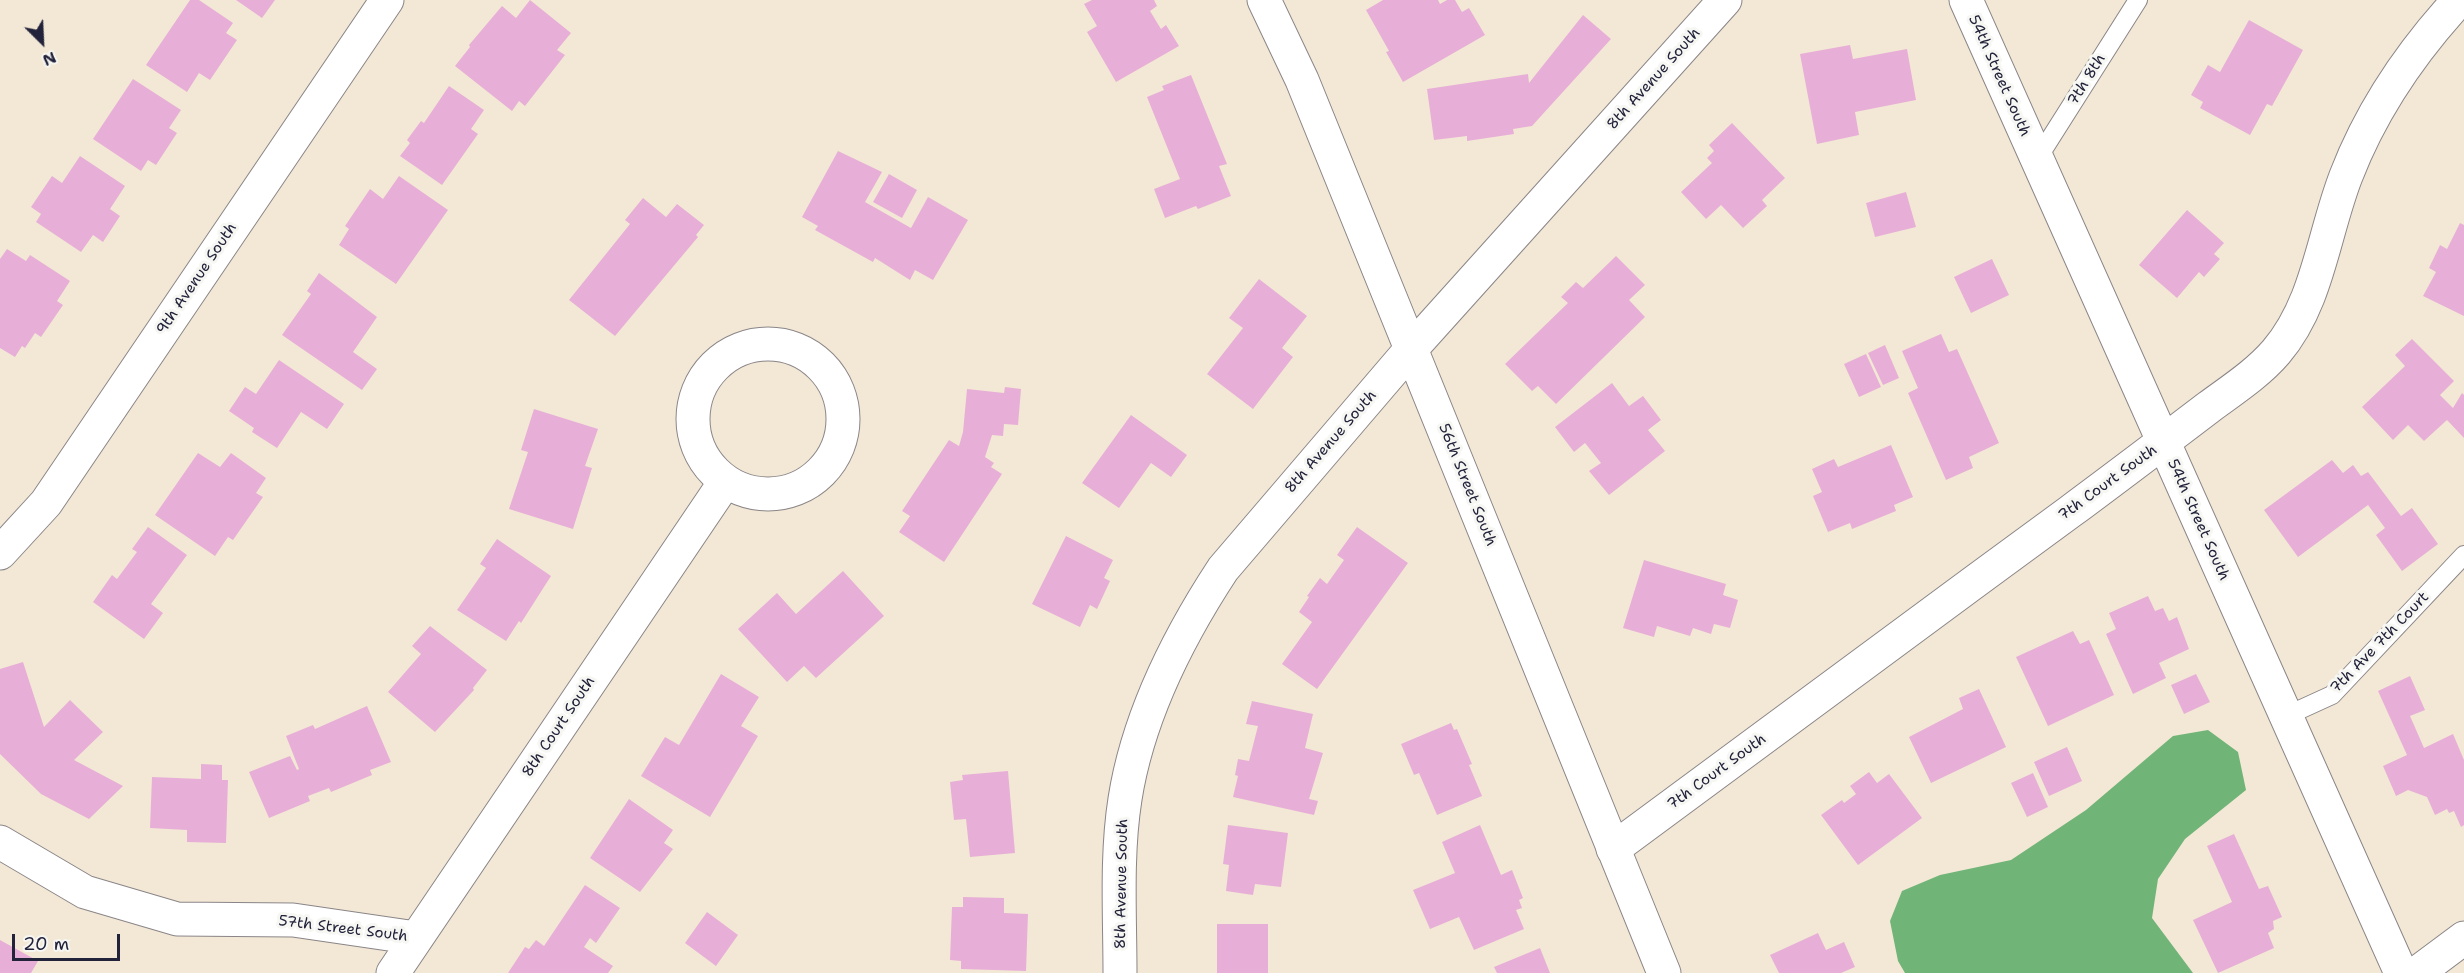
<!DOCTYPE html>
<style>
body{margin:0}
#map{position:relative;width:2464px;height:973px;overflow:hidden;background:#f3e8d5;font-family:"Shantell Sans",sans-serif}
canvas{display:block}
.north{position:absolute;left:12px;top:12px;width:60px;height:60px;-webkit-text-stroke:4px #f6f6f2;paint-order:stroke;rotate:156deg;font-size:16px;font-weight:700;line-height:24px;text-align:center;color:#22223b}
.north::after{content:'';display:block;margin:auto;width:21px;height:27px;background:#22223b;clip-path:polygon(50% 0,100% 100%,50% 72%,0 100%)}
.scale{position:absolute;left:12px;top:934px;width:108px;height:27px;box-sizing:border-box;border:3px solid #22223b;border-top:0;padding-left:8px;font-size:18px;line-height:21px;white-space:nowrap;color:#22223b;-webkit-text-stroke:4px #f6f6f2;paint-order:stroke}
</style>
<div id="map">
<canvas width="2464" height="973"></canvas>
<div class="north">N</div>
<div class="scale">20 m</div>
</div>
<script>
const context = document.querySelector('canvas').getContext('2d');
context.lineJoin = 'round';
function fill(path, color) { context.fillStyle = color; context.fill(path, 'evenodd'); }
function stroke(path, color, width, dash) { context.strokeStyle = color; context.lineWidth = width; context.lineCap = dash ? 'butt' : 'round'; context.setLineDash(dash || []); context.stroke(path); }
function label(font, color, halo, rows, align = 'center') {
  context.font = font + ' "Shantell Sans",sans-serif'; context.lineWidth = 6; context.setLineDash([]); context.textBaseline = 'middle'; context.strokeStyle = halo; context.fillStyle = color; for (const [text, x, y, turn = 0] of rows) {
    context.save(); context.translate(x, y); context.rotate((+turn || 0) * Math.PI / 180); context.textAlign = isNaN(turn) ? turn : align; if (halo) context.strokeText(text, 0, 0); context.fillText(text, 0, 0); context.restore();
  }
}
const forest = new Path2D(`
 M2208,730l30,22 8,38 -61,49 -27,40 -6,39 41,55h-288l-7,-12 -8,-40 12,-30 38,-16 71,-15 75,-50 87,-74z`);
const building = new Path2D(`
 M190,0h9l34,23 -7,10 11,7 -27,40 -11,-7 -12,19 -41,-27z
 M236,0h39l-13,18z
 M530,0l41,33 -14,17 8,5 -40,51 -6,-5 -7,10 -57,-45 15,-19 -1,-2 33,-39 14,12z
 M1092,0h62l3,6 -7,5 11,18 5,-4 13,21 -63,36 -29,-50 10,-6 -13,-22z
 M1383,0h55l2,4 7,-4h8l7,12 7,-4 16,27 -82,47 -17,-30 3,-1 -23,-41z
 M1583,15l28,24 -79,87 -19,3 1,5 -47,7v-5l-33,4 -7,-51 101,-15 1,9z
 M2249,20l54,30 -31,56 -5,-2 -17,31 -50,-27 3,-6 -12,-7 17,-30 12,7z
 M1850,45l3,14 54,-10 9,51 -61,12 4,23 -42,9 -17,-90z
 M1191,75l36,89 -8,2 12,30 -33,13 -2,-3 -31,12 -11,-29 26,-10 -33,-82 17,-7 -2,-4z
 M133,79l48,31 -12,18 8,5 -21,32 -8,-5 -7,11 -48,-32z
 M449,86l35,24 -13,19 7,5 -36,51 -42,-29 10,-13 -3,-3 14,-19 3,2z
 M1732,123l53,55 -23,22 5,6 -24,22 -22,-23 -15,14 -25,-27 31,-29 -5,-5 7,-7 -5,-6z
 M838,151l44,21 -17,30 46,26 17,-31 40,23 -35,60 -18,-10 -5,10 -35,-22 -2,4 -58,-32 3,-4 -16,-9z
 M80,156l45,30 -15,23 10,7 -17,26 -10,-7 -12,17 -45,-30 5,-8 -10,-7 21,-31 10,7z
 M889,174l28,16 -15,28 -29,-16z
 M399,176l49,34 -52,74 -57,-39 10,-16 -4,-3 25,-37 13,10z
 M1906,192l10,35 -41,10 -9,-34z
 M643,198l23,19 11,-13 27,21 -8,10 2,2 -83,99 -46,-36 61,-76 -5,-4z
 M2187,210l37,33 -10,11 6,5 -16,18 -5,-5 -22,26 -38,-33z
 M2460,223l4,2v91l-41,-20 13,-24 -7,-4 11,-23 7,4z
 M7,249l19,12 4,-6 40,26 -13,20 6,4 -22,32 -6,-4 -10,15 -3,-2 -7,11 -15,-9v-89z
 M1616,256l29,29 -16,15 16,17 -89,87 -18,-18 -6,5 -27,-27 63,-61 -7,-6 15,-15 7,6z
 M1992,259l17,36 -38,18 -17,-36z
 M319,273l58,44 -24,35 24,17 -15,21 -80,-55 29,-41 -4,-3z
 M1259,279l48,37 -25,32 11,9 -40,52 -46,-35 36,-46 -14,-10z
 M1941,334l8,18 8,-3 42,94 -30,14 4,11 -27,12 -38,-87 10,-5 -16,-37z
 M2412,339l42,42 -14,14 13,13 9,-15 2,2v43l-17,-18 -23,21 -16,-16 -15,15 -31,-33 43,-41 -10,-11z
 M1885,345l14,33 -16,7 -15,-32z
 M1866,354l15,33 -22,10 -15,-33z
 M279,360l65,44 -17,25 -26,-17 -24,36 -25,-16 2,-4 -25,-17 16,-24 11,7z
 M1612,383l17,23 14,-10 18,24 -13,10 17,21 -56,44 -20,-24 12,-8 -16,-20 -11,9 -19,-25z
 M1005,387l16,2 -3,36 -14,-1 -1,12 -11,-1 -7,22 9,6 -3,4 11,7 -58,88 -45,-30 11,-16 -8,-5 47,-71 10,6 4,-14 4,-43 37,4z
 M534,409l64,20 -13,37 7,2 -19,61 -64,-20 19,-57 -7,-2z
 M1131,415l56,40 -16,22 -20,-14 -32,45 -37,-25z
 M1891,445l22,52 -19,8 2,6 -44,18 -2,-6 -22,9 -15,-36 9,-4 -10,-23 22,-10 4,8z
 M198,453l22,14 11,-14 35,25 -10,15 7,4 -30,43 -5,-3 -13,19 -60,-41z
 M2332,460l11,13 10,-8 8,11 7,-4 33,44 11,-8 26,36 -36,27 -26,-36 9,-7 -17,-23 -70,52 -34,-47z
 M148,527l39,28 -36,49 12,9 -19,26 -51,-37 19,-27 5,4 20,-27 -5,-3z
 M1357,527l51,36 -91,126 -35,-25 30,-42 -13,-10 10,-15 -2,-1 13,-18 7,6 17,-24 -7,-5z
 M1066,536l47,24 -9,18 6,3 -13,28 -7,-4 -10,22 -48,-23z
 M497,539l54,37 -30,47 -2,-2 -13,20 -49,-31 29,-42 -6,-4z
 M1644,560l82,24 -3,11 15,5 -8,28 -16,-4 -3,10 -18,-6 -3,8 -33,-10 -3,11 -31,-9z
 M843,571l41,45 -68,62 -12,-12 -17,16 -49,-53 39,-36 19,21z
 M2148,596l7,15 8,-3 6,13 8,-4 12,32 -30,14 7,15 -33,16 -27,-60 10,-5 -7,-16z
 M430,626l57,44 -14,18 1,2 -39,42 -47,-40 33,-38 -9,-8z
 M2073,631l7,13 9,-4 25,55 -66,31 -32,-69z
 M23,662l21,65 26,-27 33,32 -29,28 49,26 -34,33 -48,-25 -41,-40v-85z
 M721,674l38,23 -18,29 17,10 -48,81 -69,-41 24,-39 14,8z
 M2196,674l14,28 -26,12 -13,-29z
 M2410,676l15,34 -15,6 14,32 29,-14 11,26v65l-3,2 -7,-16 -5,2 -2,-4 -12,6 -8,-18 -19,-7 -12,6 -13,-30 24,-11 -29,-64z
 M1979,689l27,58 -75,36 -22,-46 54,-28 -4,-11z
 M1252,701l61,13 -8,34 18,5 -14,46 9,2 -4,14 -81,-18 5,-21 -3,-1 3,-16 11,2 9,-35 -12,-2z
 M367,706l24,56 -21,8 2,5 -41,17 -2,-4 -21,8 2,5 -41,17 -20,-46 41,-16 7,14 2,-1 -13,-33 27,-11 2,4z
 M1451,723l3,7 3,-1 15,35 -3,1 13,31 -45,19 -18,-42 -5,2 -13,-31z
 M2067,747l15,34 -33,15 -15,-34z
 M201,764l21,1v15h6l-2,63 -39,-1v-12l-37,-2 2,-51 49,2z
 M1008,771l7,82 -45,4 -4,-38 -12,1 -4,-38 13,-2 -1,-5z
 M1869,772l8,11 12,-9 33,44 -64,47 -37,-50 21,-15 2,3 12,-9 -6,-8z
 M2033,773l15,34 -21,10 -16,-34z
 M629,799l44,31 -9,13 9,6 -33,43 -50,-34z
 M1228,825l60,8 -7,54 -26,-3 -2,11 -27,-4 3,-26 -6,-1z
 M1480,825l21,50 11,-5 11,28 -4,2 3,8 -6,2 8,19 -50,21 -15,-33 -29,12 -17,-39 42,-17 -13,-31z
 M2234,834l25,55 9,-3 14,31 -9,4 1,8 -6,4 6,15 -56,25 -25,-53 39,-18 -25,-56z
 M585,885l35,23 -24,35 -6,-5 -6,9 29,19 -5,7h-100l17,-26 4,2 7,-9 8,6z
 M963,897l41,1v15l24,1 -2,57 -65,-2v-8l-11,-1 2,-53h11z
 M707,912l31,23 -22,31 -31,-23z
 M1217,924h51v49h-51z
 M1818,933l8,17 18,-8 11,25 -14,6h-62l-9,-18z
 M0,940l38,21 -7,12h-31z
 M1540,948l10,25h-53l-3,-6z`);
const lane = new Path2D(`
 M2036,161l102,-161
 M2286,716l46,-21 132,-140`);
const street = new Path2D(`
 M1966,0l435,973
 M693 419a75 75 0 1 1 150 0a75 75 0 1 1-150 0Z
 M0,553l46,-50 341,-503
 M0,842l85,50 92,27 116,1 123,18
 M1613,849c153,-113 305,-226 458,-338 46,-34 92,-69 138,-104 23,-17 48,-33 67,-55 42,-49 47,-117 70,-176 25,-65 66,-125 113,-176
 M393,973l332,-491
 M1120,973c0,-57 -4,-117 5,-174 13,-83 52,-160 98,-230l189,-221 313,-348
 M2417,973l47,-35`);
const secondary = new Path2D(`
 M1264,0l38,80 362,893`);
const streetNames = [
 ["54th Street South",1999,76,66],
 ["8th Avenue South",1654,79,-48],
 ["7th 8th",2087,80,-58],
 ["9th Avenue South",197,279,-56],
 ["8th Avenue South",1331,442,-49],
 ["7th Court South",2108,483,-36],
 ["56th Street South",1467,485,68],
 ["54th Street South",2198,520,66],
 ["7th Ave 7th Court",2380,643,-46],
 ["8th Court South",559,727,-56],
 ["7th Court South",1717,772,-36],
 ["8th Avenue South",1122,884,-89],
 ["57th Street South",343,929,7]
];
fill(forest, '#71b478');
fill(building, '#e7afd7');
stroke(lane, '#8a8588', 20);
stroke(street, '#8a8588', 35);
stroke(secondary, '#8a8588', 35);
stroke(lane, '#fff', 18);
stroke(street, '#fff', 33);
stroke(secondary, '#fff', 33);
label('15px', '#22223b', '#f6f6f2', streetNames);
</script>
